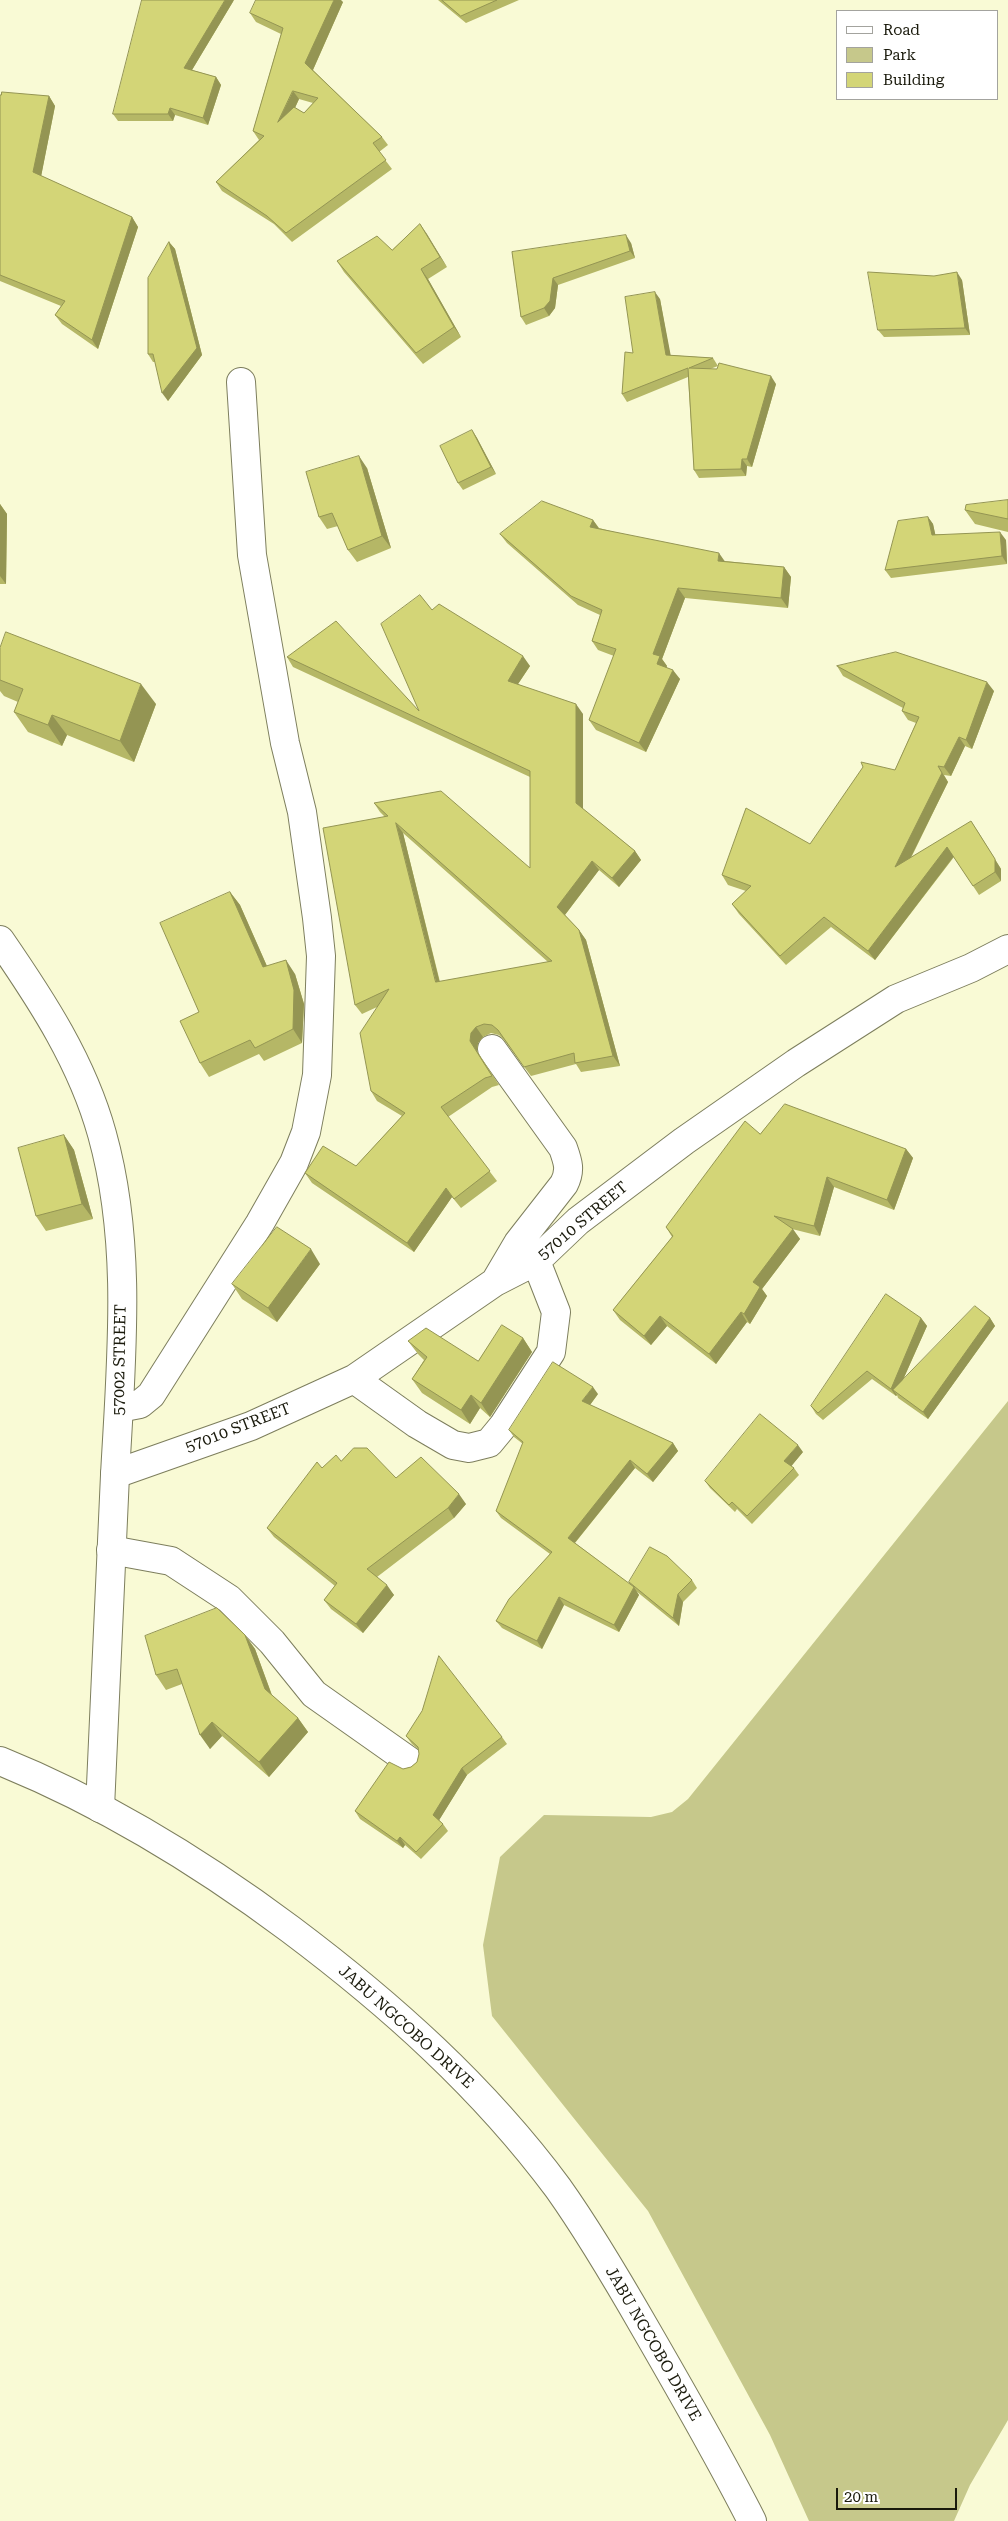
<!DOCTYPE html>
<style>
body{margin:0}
#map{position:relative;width:1008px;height:2521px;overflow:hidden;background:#f9fad5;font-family:"Roboto Serif",serif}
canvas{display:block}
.legend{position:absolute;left:836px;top:10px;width:162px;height:90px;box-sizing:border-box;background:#fff;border:1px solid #a3a39e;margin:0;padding:6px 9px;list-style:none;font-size:15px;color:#1a1a0c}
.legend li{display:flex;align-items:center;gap:10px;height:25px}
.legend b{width:25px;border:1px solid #a3a39e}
.scale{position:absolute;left:836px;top:2488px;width:121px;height:22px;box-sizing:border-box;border:2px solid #1a1a0c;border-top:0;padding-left:6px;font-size:15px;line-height:18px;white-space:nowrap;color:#1a1a0c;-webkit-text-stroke:4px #fff;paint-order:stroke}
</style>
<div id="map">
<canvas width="1008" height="2521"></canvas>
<ul class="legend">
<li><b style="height:6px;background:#fff"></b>Road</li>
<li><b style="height:14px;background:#c6c88b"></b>Park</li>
<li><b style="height:14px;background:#d3d577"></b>Building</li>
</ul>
<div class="scale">20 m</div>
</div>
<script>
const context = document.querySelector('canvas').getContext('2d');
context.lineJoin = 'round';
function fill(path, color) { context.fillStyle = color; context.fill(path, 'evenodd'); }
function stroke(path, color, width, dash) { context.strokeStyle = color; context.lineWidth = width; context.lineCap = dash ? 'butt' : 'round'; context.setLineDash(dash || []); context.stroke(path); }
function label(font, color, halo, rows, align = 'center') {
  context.font = font + ' "Roboto Serif",serif'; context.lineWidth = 4; context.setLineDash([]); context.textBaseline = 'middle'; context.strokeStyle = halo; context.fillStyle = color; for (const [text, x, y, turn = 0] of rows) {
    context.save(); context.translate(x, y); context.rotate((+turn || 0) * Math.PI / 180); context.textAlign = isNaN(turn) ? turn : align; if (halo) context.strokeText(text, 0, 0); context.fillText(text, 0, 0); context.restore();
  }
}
const green = new Path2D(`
 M1008,1401v1019l-38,65 -16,36h-145l-39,-86 -122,-224 -156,-195 -9,-71 17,-88 44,-42 107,2 21,-5 16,-13z`);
const minor = new Path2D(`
 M492,1049l71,99c5,14 8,22 1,36l-46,59 -23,39
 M354,1379l63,45 36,21 16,3 20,-5 14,-17 48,-74 5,-40 -20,-51
 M119,1408l21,-4 11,-9 109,-172 34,-60 12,-31 11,-57 4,-119 -4,-38 -15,-106 -17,-69 -33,-188 -11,-173
 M115,1474l136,-48 103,-47 141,-97 41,-21 42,-40 106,-80 112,-78 100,-64 75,-31 37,-19
 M111,1550l60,11 58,38 43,43 42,52 95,67`);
const tertiary = new Path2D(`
 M0,940c42,61 82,122 102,194 31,111 19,228 13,341 -6,111 -11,222 -15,333`);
const secondary = new Path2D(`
 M0,1761c104,42 200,101 290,168 100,75 193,158 268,259 32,45 60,93 87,140 37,64 74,128 107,193`);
const wall = new Path2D(`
 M234,0l-42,70 24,7 5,8 -13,40 -33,-10 -2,6h-55l-5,-7z
 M438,0h81l-53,23z
 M343,2l-30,68 69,67 6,8 -9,7 13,17 -100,73 -18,-18 -52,-33 -6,-9 43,-42 -6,-9 28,-97 -25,-12 -6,-9zM299,99l14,4 -9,10 -9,-5z
 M0,95l49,1 6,10 -14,70 91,41 6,10 -40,122 -36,-25 -7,-9 6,-9 -61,-25z
 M420,224l27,43 -19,12 33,58 -38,27 -79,-92 -7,-11 55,-11z
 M169,242l6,7 27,106 -34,46 -13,-39h-2l-5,-8z
 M631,243l4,15 -77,27 -3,23 -6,8 -23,9 -5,-8 -9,-65z
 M962,280l8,55 -86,2 -6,-7z
 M660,299l10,56 43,3 5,8 -8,3 66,15 -24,83 -5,-1 -1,10 -47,2 -5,-8 -6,-93 -61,25 -5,-8 11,-41z
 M472,430l5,8 19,36 -33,16 -5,-7z
 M367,468l24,80 -34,14 -9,-12 -10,-24 -11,3 -8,-12z
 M1008,500v32l-33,-8 -10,-14z
 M0,504l7,10 -1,70h-6z
 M928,517l5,7 2,10 71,6 1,24 -116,14 -6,-8z
 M593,520l6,8 126,33 59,6 7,10 -3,31 -103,-10 -23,61 5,7 -1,1 14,12 -34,73 -50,-22 -7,-10 25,-64 -16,-6 -6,-9 8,-26 -22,-10 -71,-62 -7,-9z
 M432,610l98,56 -12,18 65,30v95l52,42 6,9 -22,27 -20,-17 -34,45 14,15 7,10 34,126 -39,6 -5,-8 -45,12 -27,-36 -5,-5 -8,-2 -8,4 -5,6 -1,8 22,34 -7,2 -44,30 49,64 -36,27 -9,-11 -38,55 -102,-69 -7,-10 51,-7 46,-50 -25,-15 -6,-10 6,-84 -15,7 -7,-9 29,-189 -4,-4 -6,-9 156,65v-91l-237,-110 -6,-10 132,54zM403,833l145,129 -108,20z
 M0,648l156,56 -22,58 -67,-27 -5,11 -34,-14 -14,-20 4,-10 -14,-6 -4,-5z
 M837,666l157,25 -22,58 -7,-3 -14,30 -7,-1 4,7 -37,76 66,-28 24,39v12l-22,14 -25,-38 -79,103 -44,-33 -45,38 -47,-51 -7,-10 14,-13 -18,-6 -6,-10 88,-31 85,-74 21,-47 -8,-3 -6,-9 1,-3 -60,-32z
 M230,892l10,13 27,61 28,8 9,30 -2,39 -38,18 -5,-7 -50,23 -9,-14 -1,-51z
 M64,1135l10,15 19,69 -47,12 -10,-15z
 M906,1149l7,9 -19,52 -60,-23 -14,49 -28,-7 8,10 -38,50 5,7 -17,28 -3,-2 -31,42 -49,-38 -16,19 -31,-25 -7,-10 59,-73 -6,-10z
 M320,1264l-43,58 -35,-23 -10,-15z
 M921,1318l6,8 -24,54 87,-62 5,8 -67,93 -30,-21 -1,-3 -1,1 -24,-17 -49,41 -7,-6 -5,-8z
 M523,1338l9,14 -42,65 -10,-9 -10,16 -48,-31 -10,-14 12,-19 -6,-6 -10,-13 70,20z
 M598,1394l-8,11 83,38 5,8 -25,31 -18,-14 -60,75 57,43 -3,-4 63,-2 5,8 -14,14 -4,24 -43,-35 3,4 -20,37 -55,-27 -22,44 -40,-21 -6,-7 54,-67 -49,-36 -5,-7 27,-67 -9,-7 -5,-7z
 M803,1452l-12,14 3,2 5,7 -47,49 -15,-15 -2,3 -25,-24 -5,-7z
 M322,1468l74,10 70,26 -12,14 -77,59 17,18 -31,38 -32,-24 -7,-9 11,-14 -61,-49 -7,-9z
 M245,1635l10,14 17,46 26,23 10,14 -39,45 -47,-41 -12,13 -28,-65 -16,6 -10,-15z
 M406,1736l96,1 5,7 -40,31 -28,45 4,4 5,7 -27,28 -16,-14 -2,3 -43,-29 -5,-8 48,-42 8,-2 6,-5 2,-8v-4l-7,-6z`);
const shadedWall = new Path2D(`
 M225,0h9l-45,75 -5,-7z
 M334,0h7l2,2 -31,70 -7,-9z
 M216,77l5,8 -13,40 -5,-7z
 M293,91l6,8 -15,32 -6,-9z
 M49,96l6,10 -15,76 -7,-10z
 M170,108l5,7 -2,6 -5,-7z
 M132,217l6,10 -40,122 -6,-9z
 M420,224l7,10 20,33 -7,-10z
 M626,235l5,8 4,15 -5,-7z
 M169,242l6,7 27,106 -34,46 -6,-8z
 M421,269l7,10 33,58 -7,-10z
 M957,272l5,8 8,55 -5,-7z
 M553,278l5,7 -3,23 -6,8 -5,-8z
 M655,292l5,7 12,63 -6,-7z
 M771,376l5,8 -24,83 -5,-8z
 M472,430l5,8 19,36 -5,-7z
 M359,456l8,12 24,80 -9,-12z
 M742,459l5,7 -1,10 -5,-7z
 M0,504l7,10 -1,70 -6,-8z
 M928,517l5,7 4,18 -5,-7z
 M593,520l7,10 -10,-3z
 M1000,532l6,8 1,24 -5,-8z
 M719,553l7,10 -8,-2z
 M784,567l7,10 -3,31 -7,-10z
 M678,588l7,10 -23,61 5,7 -3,8 -7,-10 -4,-10z
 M523,656l7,10 -16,24 -6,-9z
 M673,670l7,9 -34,73 -7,-9z
 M987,682l7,9 -22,58 -6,-9z
 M141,684l15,20 -22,58 -14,-21z
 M576,704l7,10v99l-7,-10z
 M52,715l15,20 -5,11 -14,-21z
 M959,737l6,9 -14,30 -7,-9z
 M938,766l10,16 -47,95 -6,-10z
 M971,821l30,48v12l-6,-9z
 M396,823l7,10 39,159 -6,-10z
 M947,847l7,9 -79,104 -7,-9z
 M635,851l6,9 -22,27 -7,-9z
 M592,861l7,9 -35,46 -7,-9z
 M230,892l10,13 33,75 -10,-13z
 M579,930l7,10 34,126 -7,-10z
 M286,960l9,14 9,30 -2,39 -9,-14z
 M476,1027l7,10 -5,6 -1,8 22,34 -29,-44 1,-8z
 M64,1135l10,15 19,69 -11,-15z
 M906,1149l7,9 -19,52 -7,-10z
 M827,1177l7,10 -14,49 -6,-10z
 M446,1188l6,9 -38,55 -7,-9z
 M793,1229l7,10 -38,50 5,7 -17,28 -6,-10 9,-32z
 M311,1249l9,15 -43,58 -9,-14z
 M741,1312l6,10 -31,42 -7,-10z
 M660,1316l7,10 -16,19 -7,-9z
 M921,1318l6,8 -30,67 -4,-3 4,5 -1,1 -5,-7z
 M990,1318l5,8 -67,93 -5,-7z
 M523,1338l9,14 -42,65 -9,-14z
 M593,1387l5,7 -11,15 -5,-8z
 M471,1395l9,13 -10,16 -9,-14z
 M673,1443l5,8 -25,31 -6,-8z
 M798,1445l5,7 -14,17 -5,-8z
 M630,1460l5,8 -62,77 -5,-7z
 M459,1494l7,10 -12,14 -6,-10z
 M387,1585l7,10 -31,38 -7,-9z
 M634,1587l5,8 -20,37 -5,-7z
 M678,1594l5,8 -4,24 -6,-8z
 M559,1597l5,8 -22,44 -5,-8z
 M245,1635l10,14 20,55 -10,-15z
 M298,1718l10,14 -39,45 -10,-15z
 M212,1722l10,14 -12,13 -10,-14z
 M462,1768l5,7 -29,47 -5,-7z
 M400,1837l5,8 -2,3 -6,-7z`);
const building = new Path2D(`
 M142,0h83l-41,68 32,9 -13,41 -33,-10 -2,6h-55z
 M256,0h78l-29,63 77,74 -9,6 13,17 -100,73 -19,-17 -51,-34 48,-46 -11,-5 30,-103 -33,-15zM293,91l25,7 -14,15 -10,-6 -16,15z
 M442,0h55l-36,16z
 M2,92l47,4 -16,76 99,45 -40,123 -37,-25 10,-14 -65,-26v-180h1z
 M420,224l20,33 -19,12 33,58 -38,26 -79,-92 40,-25 15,14z
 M626,235l4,16 -77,27 -3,23 -6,7 -23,9 -9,-65z
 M169,242l28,106 -35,45 -9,-39h-5v-76z
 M868,272l66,4 23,-4 8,56 -87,2z
 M655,292l11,63 47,3 -24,10 28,1 2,-6 52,13 -24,83h-5l-1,10 -47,1 -6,-102 -66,26 3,-42 8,1 -8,-56z
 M472,430l19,37 -33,16 -18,-37z
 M359,456l23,80 -34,14 -16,-37 -13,4 -13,-45z
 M1008,500v19l-43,-9 1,-5z
 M542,501l51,19 -3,7 129,26 -1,8 66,6 -3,31 -103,-10 -25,66 7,2 -3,8 16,6 -34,73 -50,-23 27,-71 -24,-8 10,-31 -31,-14 -71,-62z
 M928,517l4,18 68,-3 2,24 -117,14 13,-49z
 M420,595l12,15 7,-6 84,52 -15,25 68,23v99l59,48 -23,27 -20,-17 -35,46 22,23 34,126 -38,7 -1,-10 -50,14 -26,-37 -6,-5 -8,-1 -8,3 -5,6 -1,8 22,35 -7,2 -44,29 49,64 -36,28 -8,-11 -39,55 -102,-70 18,-27 33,20 49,-53 -34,-22 -11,-58 29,-44 -34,16 -32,-177 65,-12 -14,-13 67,-12 89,77v-97l-243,-114 49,-36 83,90 -38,-87zM396,823l156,138 -116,21z
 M6,632l135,52 -21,57 -68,-26 -4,10 -34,-13 9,-23 -23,-9v-32z
 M896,652l91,30 -21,58 -7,-3 -15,30 -6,-1 4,7 -47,94 76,-46 24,38v13l-22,14 -26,-39 -79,104 -44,-34 -44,39 -48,-52 19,-18 -29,-11 24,-67 64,36 53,-77 -2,-5 34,8 24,-53 -17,-6 3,-8 -68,-37z
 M230,892l33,75 23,-7 8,30 -1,39 -38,19 -5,-8 -50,23 -20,-42 19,-9 -39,-89z
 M785,1104l121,45 -19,51 -60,-23 -13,49 -40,-10 19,13 -40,53 7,5 -16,27 -3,-2 -32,42 -49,-38 -16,20 -31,-26 60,-74 -7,-9 79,-106 15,13z
 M64,1135l18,69 -46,12 -18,-68z
 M277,1227l34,22 -43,59 -36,-24z
 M886,1294l35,24 -30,71 -24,-18 -49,42 -7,-7z
 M975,1306l15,12 -67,94 -30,-22z
 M502,1325l21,13 -42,65 -10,-8 -10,15 -49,-31 15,-22 -19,-16 18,-13 52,33z
 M553,1362l40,25 -11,14 91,42 -26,31 -17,-14 -62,78 66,49 -20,38 -55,-28 -22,44 -41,-20 13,-22 43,-47 -56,-41 27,-69 -14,-12z
 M760,1414l38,31 -14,16 10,7 -47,48 -15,-14 -3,3 -24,-24z
 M354,1448h13l29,30 25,-21 38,37 -11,14 -81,61 20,16 -31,39 -32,-24 13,-17 -70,-55 50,-66 5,6 14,-13 5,6z
 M650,1547l17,9 25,24 -14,14 -5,24 -44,-36z
 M217,1608l28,27 20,54 33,29 -39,44 -47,-40 -12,13 -23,-66 -21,6 -11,-39z
 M439,1656l63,81 -40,31 -29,47 10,9 -27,28 -16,-15 -3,4 -42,-30 34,-49 14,7 8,-2 6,-5 2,-8 -1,-7 -12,-11 16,-25z`);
const streetNames = [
 ["57010 STREET",583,1221,-40],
 ["57002 STREET",120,1360,-89],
 ["57010 STREET",238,1428,-21],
 ["JABU NGCOBO DRIVE",406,2027,42],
 ["JABU NGCOBO DRIVE",653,2344,60]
];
fill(green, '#c6c88b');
stroke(minor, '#7d7e5d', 30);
stroke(tertiary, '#7d7e5d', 30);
stroke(secondary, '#7d7e5d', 30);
stroke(minor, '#fff', 28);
stroke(tertiary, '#fff', 28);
stroke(secondary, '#fff', 28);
fill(wall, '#b5b766');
fill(shadedWall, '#949553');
fill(building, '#d3d577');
stroke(building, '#949553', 1);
label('16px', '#1a1a0c', '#fff', streetNames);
</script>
